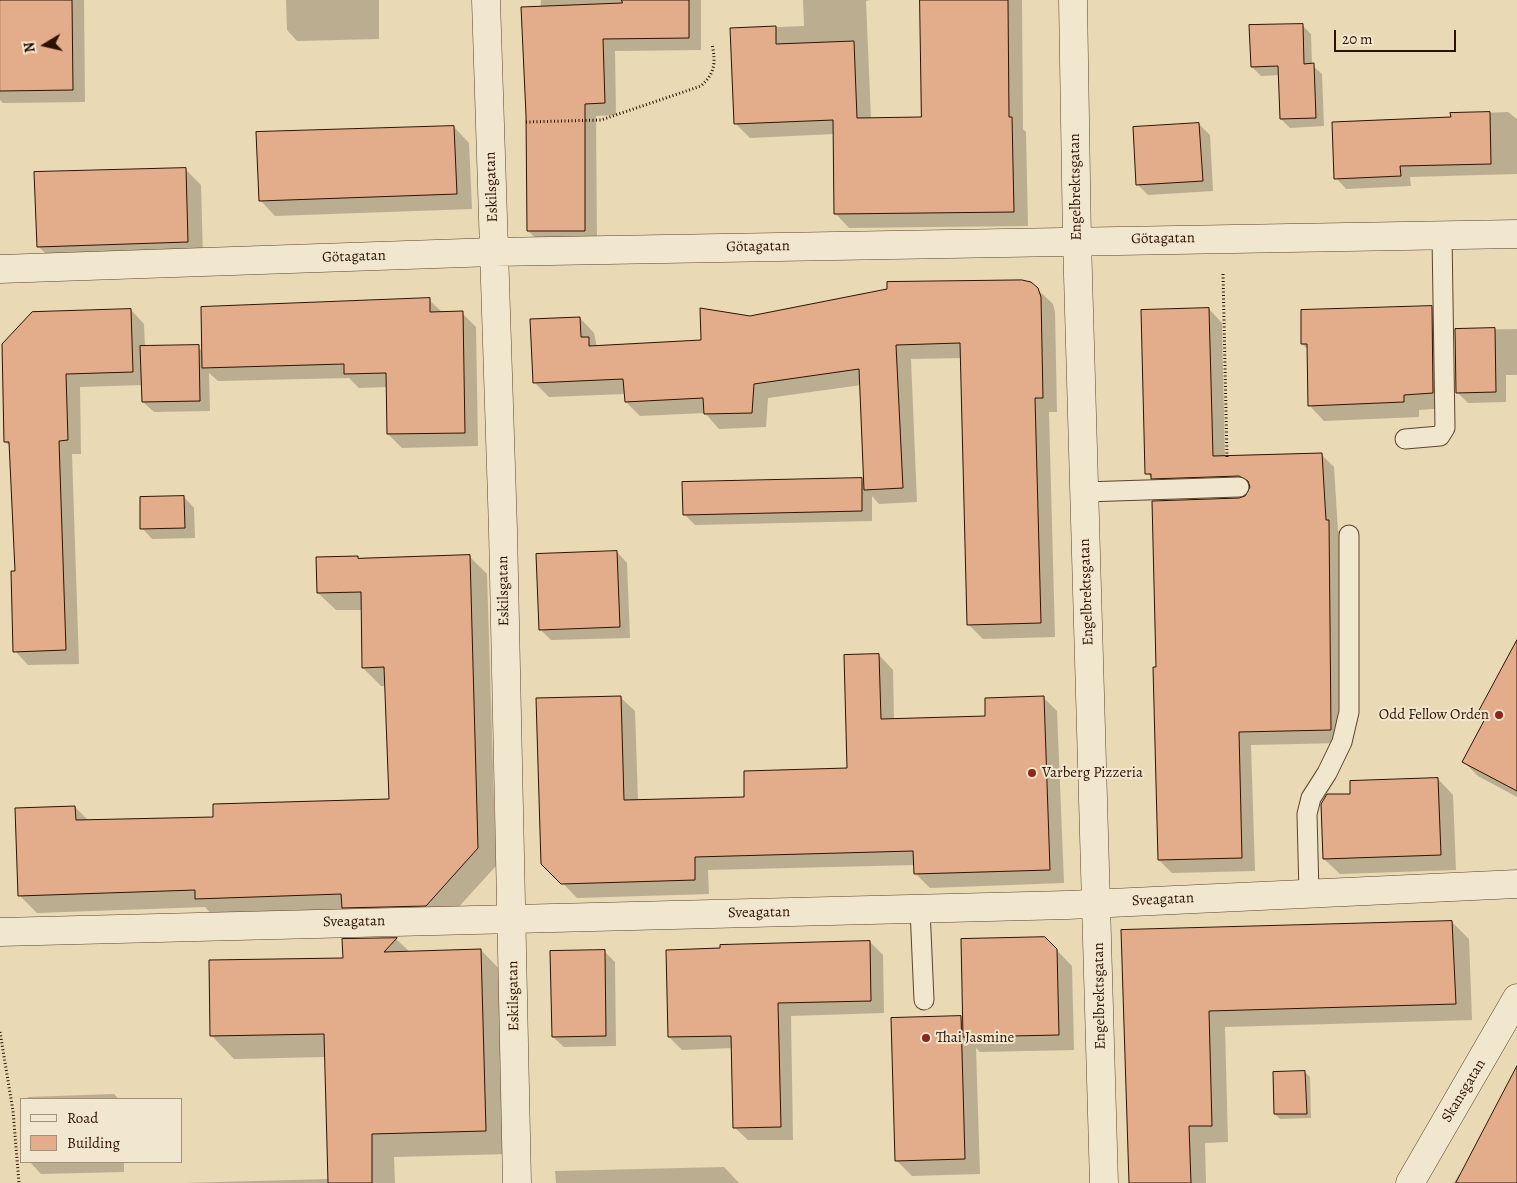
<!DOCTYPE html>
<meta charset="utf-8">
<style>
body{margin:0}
#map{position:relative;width:1517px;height:1183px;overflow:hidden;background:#e9d9b4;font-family:Alegreya,serif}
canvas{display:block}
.legend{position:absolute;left:20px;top:1098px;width:162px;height:65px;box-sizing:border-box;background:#f1e6ce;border:1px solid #a3917c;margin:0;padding:6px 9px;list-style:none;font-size:15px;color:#2e1200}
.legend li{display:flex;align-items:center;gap:10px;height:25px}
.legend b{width:25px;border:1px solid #a3917c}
.north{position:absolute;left:20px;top:20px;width:50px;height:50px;-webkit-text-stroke:4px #f1e6ce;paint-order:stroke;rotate:261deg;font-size:14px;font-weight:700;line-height:20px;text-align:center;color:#2e1200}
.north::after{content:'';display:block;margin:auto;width:18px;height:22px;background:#2e1200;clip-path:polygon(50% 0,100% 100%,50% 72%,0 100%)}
.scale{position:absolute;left:1334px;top:30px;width:122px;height:22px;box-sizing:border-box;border:2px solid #2e1200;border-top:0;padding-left:6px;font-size:15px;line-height:18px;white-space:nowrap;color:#2e1200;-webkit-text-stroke:4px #f1e6ce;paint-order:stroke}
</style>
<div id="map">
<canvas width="1517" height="1183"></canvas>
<ul class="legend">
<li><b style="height:6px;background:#f1e6ce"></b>Road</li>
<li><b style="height:14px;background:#e3ad8b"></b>Building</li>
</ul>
<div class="north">N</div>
<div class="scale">20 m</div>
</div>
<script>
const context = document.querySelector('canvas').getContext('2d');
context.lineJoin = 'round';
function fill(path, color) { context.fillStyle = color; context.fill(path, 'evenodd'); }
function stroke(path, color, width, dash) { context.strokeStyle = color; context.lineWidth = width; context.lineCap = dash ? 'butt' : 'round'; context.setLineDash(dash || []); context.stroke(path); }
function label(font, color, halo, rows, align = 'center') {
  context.font = font + ' Alegreya,serif'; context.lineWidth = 4; context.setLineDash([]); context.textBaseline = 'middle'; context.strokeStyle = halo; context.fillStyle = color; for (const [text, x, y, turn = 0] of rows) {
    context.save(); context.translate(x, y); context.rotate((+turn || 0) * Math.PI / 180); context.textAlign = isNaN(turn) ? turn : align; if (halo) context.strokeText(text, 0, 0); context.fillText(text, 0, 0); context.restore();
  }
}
const shadow = new Path2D(`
 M0,0h84l1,102 -82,1 -3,-3z
 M286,0h93v39l-82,2 -10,-11z
 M541,0h160v50l-86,1 1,64 -20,1 1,127h-56l-13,-12z
 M803,0h67l-4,1 5,118h51l-1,-119h101l1,129 3,3 2,94 -179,2 -14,-15 -1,-79 -84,4 -15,-15 -4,-94 73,-3z
 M1302,25l9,9 1,31 10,9 2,52 -34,2 -9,-9 -1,-44 -19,1 -9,-9z
 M1508,112l9,7v55l-107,3 1,9 -65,3 -10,-11 116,-60v-4z
 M1199,124l11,11 3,56 -65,4 -11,-11z
 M454,127l15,16 3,66 -197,7 -15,-16z
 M185,169l16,16 2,73 -149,4 -16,-16z
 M1037,289l16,15 2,8 2,100h-8l6,225 -72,2 -15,-15 -7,-266 -50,1 6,143 -38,2 -7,-8v25l-177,4 -11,-11 177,-34 4,3 -4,-98 -93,13 -2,29 -47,2 -14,-16 -65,3 -14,-14 -1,-8 -76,3 -14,-14 45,-65 14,15 3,14 105,-6 48,-24z
 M429,300l14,13h19l14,14 2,119 -76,2 -14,-14 -1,-47 -28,1 -10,-10 -131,3 -9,-8 1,38 -56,1 -11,-10v-17l-63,2 1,67h-9l7,210 -51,1 -13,-14 2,-79 -6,-125 -6,-5 -2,-98 128,-34 13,14 1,23h53l5,5z
 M1431,307l16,16 1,85 -29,2v7l-95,4 -15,-16v-55l-7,-6z
 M1209,309l13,14 3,134 96,-3 13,13 4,64 4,3 2,209 -93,2 4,126 -83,2 -13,-13 -2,-192 83,-169 6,-2 5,-8 -86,2 -18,-18z
 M1517,329v46h-11v27l-38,1 -11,-11 -1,-62z
 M184,497l10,11 1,30 -43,1 -10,-11z
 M617,552l10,11 3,75 -79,2 -10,-10z
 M469,556l18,18 9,292 -52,57 -230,-6 -9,-10 -168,6 -18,-18 56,-88 14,14 125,-3 176,-17 -4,-115h-5l-18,-18 -1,-58h-26l-18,-17z
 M1517,642v155l-39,-21 -15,-15 23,-42 -6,-7z
 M879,655l14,15 1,50 93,-3 56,-20 14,14 7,172 -134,5 -15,-15v-8l-207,5 1,24 -132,4 -34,-35 77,-166 15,14 3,90 107,-3 104,-28z
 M1438,779l15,16 3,75 -116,4 -16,-15 28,-64z
 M1452,922l17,17 3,81 -247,7 3,115 -23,1 1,40h-76l-7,-252z
 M1045,938l27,28 2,84 -94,2 -4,-4 4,126 -68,2 -16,-16 64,-143 4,4z
 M396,939l14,13 71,-2 23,24 5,180 -115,3 1,26h-212l147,-4 -4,-122 -92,2 -23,-24 133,-76v-19z
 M870,942l13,13 1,58 -93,3 2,124h-45l-14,-13 -1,-79 -51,2 -13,-13z
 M604,951l11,11 1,84 -52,1 -11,-10z
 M1305,1072l5,5 1,41 -31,1 -5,-5z
 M1517,1083v100h-63l5,-9 3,1z
 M114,1094l5,5h-91v-2z
 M30,1162h94v10l-83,2z
 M724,1167l15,16h-183l-1,-12z`);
const building = new Path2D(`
 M0,0h72l1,90 -73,1z
 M622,0h67v38l-86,1 2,64 -20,1v127h-58l-1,-116 -5,-108 101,-4z
 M920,0h88l1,117h3l2,95 -180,2 -1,-94 -99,4 -4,-96 46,-2v18l78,-3 3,77 64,-1z
 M1303,24l1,40 10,-1 2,55 -36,1 -2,-53 -27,1 -2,-42z
 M1490,112l1,52 -91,2 1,10 -67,3 -2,-57 119,-5 -1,-4z
 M1199,123l4,58 -67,4 -3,-58z
 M454,126l3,68 -198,7 -3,-69z
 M186,168l2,74 -151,5 -3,-75z
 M1022,280l9,2 7,6 3,9 2,101h-8l6,225 -74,2 -7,-282 -64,2 7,143 -39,2 -5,-121 -105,15 -2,29 -48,1 -1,-16 -78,4 -2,-23 -90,4 -3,-64 50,-2 1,20h8v9l112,-6 -1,-32 50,8 137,-27v-7z
 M430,298v14l33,-1 2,122 -78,1 -1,-61 -42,1v-10l-142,4 -1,-61z
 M1432,306l1,87 -29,2v7l-96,4 -1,-62h-6v-34z
 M1209,308l4,148 109,-3 4,67h3l2,210 -92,2 3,126 -84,2 -5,-193h3l-4,-166 87,-3 6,-2 5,-9 -2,-6 -9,-5 -88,3v-5h-6l-4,-164z
 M131,309l2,63 -67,2 2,66 -9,1 7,209 -53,2 -2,-81h4l-6,-129h-5l-2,-98 30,-32z
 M1495,328l1,64 -40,1 -1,-64z
 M199,345l1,56 -58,1 -2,-56z
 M862,478v33l-179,4 -1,-33z
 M184,496l1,32 -45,1v-32z
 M617,551l3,76 -81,3 -3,-76z
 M470,555l8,293 -52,58 -84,2 -1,-14 -146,5v-9l-177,6 -3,-88 60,-2 1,14 137,-3v-13l176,-5 -5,-132 -22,1 -1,-76 -44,1 -1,-36 42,-1v2z
 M1517,640v151l-55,-29 24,-45 -8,-4z
 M879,654l2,65 104,-3v-18l59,-2 6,174 -136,4 -1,-23 -218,6v23l-134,4 -20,-20 -5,-166 85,-2 3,104 120,-3v-26l103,-3 -3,-113z
 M1438,778l3,77 -118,4 -2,-55 6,-10h23v-13z
 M1452,921l4,83 -247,7 3,115h-23l2,57h-62l-8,-253z
 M1045,937l12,12 2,86 -96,2 -2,-98z
 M397,938l-13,14 97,-3 5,182 -114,3v49h-44l-4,-149 -114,2 -1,-76 134,-2 -1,-19z
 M870,941l1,60 -93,2 3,124 -48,1 -2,-92 -63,1 -2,-87 54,-2v-3z
 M605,950l1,86 -54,1 -2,-86z
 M961,1016l4,143 -70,2 -4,-143z
 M1517,1066v117h-61z
 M1305,1071l2,43h-33l-1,-42z`);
const path = new Path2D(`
 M526,122l75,-2 100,-34c14,-13 15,-23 11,-42
 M1223,274l4,184
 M0,1032l13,79 6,72`);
const service = new Path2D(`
 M1405,439l35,-3 5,-8 -3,-192
 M1084,492l155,-5
 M1309,894l-2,-80 4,-16 16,-25 15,-31 7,-30v-177
 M920,909l4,91`);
const minor = new Path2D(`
 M486,0l17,530 14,653
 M1073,0l4,240 27,943
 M0,269l494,-17 1023,-18
 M1410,1183l107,-185`);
const tertiary = new Path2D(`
 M0,932l1068,-27 449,-21`);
const markers = [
 [1499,715,5,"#8f2418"],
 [1032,773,5,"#8f2418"],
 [926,1038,5,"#8f2418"]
];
const streetNames = [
 ["Eskilsgatan",492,187,-92],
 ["Engelbrektsgatan",1076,187,-91],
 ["Götagatan",1163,239,-1],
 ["Götagatan",758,247,-1],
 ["Götagatan",354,257,-2],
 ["Eskilsgatan",504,591,-91],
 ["Engelbrektsgatan",1087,592,-92],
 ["Sveagatan",1163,900,-3],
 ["Sveagatan",759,913,-1],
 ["Sveagatan",354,922,-1],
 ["Eskilsgatan",514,996,-91],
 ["Engelbrektsgatan",1100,996,-91],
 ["Skansgatan",1464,1091,-59]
];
const poiNames = [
 ["Odd Fellow Orden",1489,715,"right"],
 ["Varberg Pizzeria",1042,773],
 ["Thai Jasmine",936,1038]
];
fill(shadow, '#0003');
fill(building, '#e3ad8b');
stroke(building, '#2e1200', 1);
stroke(service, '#5d442d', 21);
stroke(minor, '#5d442d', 29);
stroke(tertiary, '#5d442d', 29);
stroke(path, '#2e1200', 3, [1, 2.5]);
stroke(service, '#f1e6ce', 19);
stroke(minor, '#f1e6ce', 28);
stroke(tertiary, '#f1e6ce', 28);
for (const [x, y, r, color] of markers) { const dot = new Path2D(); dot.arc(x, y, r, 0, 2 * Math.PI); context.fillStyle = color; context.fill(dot); stroke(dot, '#f1e6ce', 2); }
label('15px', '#2e1200', '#f1e6ce', streetNames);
label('15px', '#2e1200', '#f1e6ce', poiNames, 'left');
</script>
